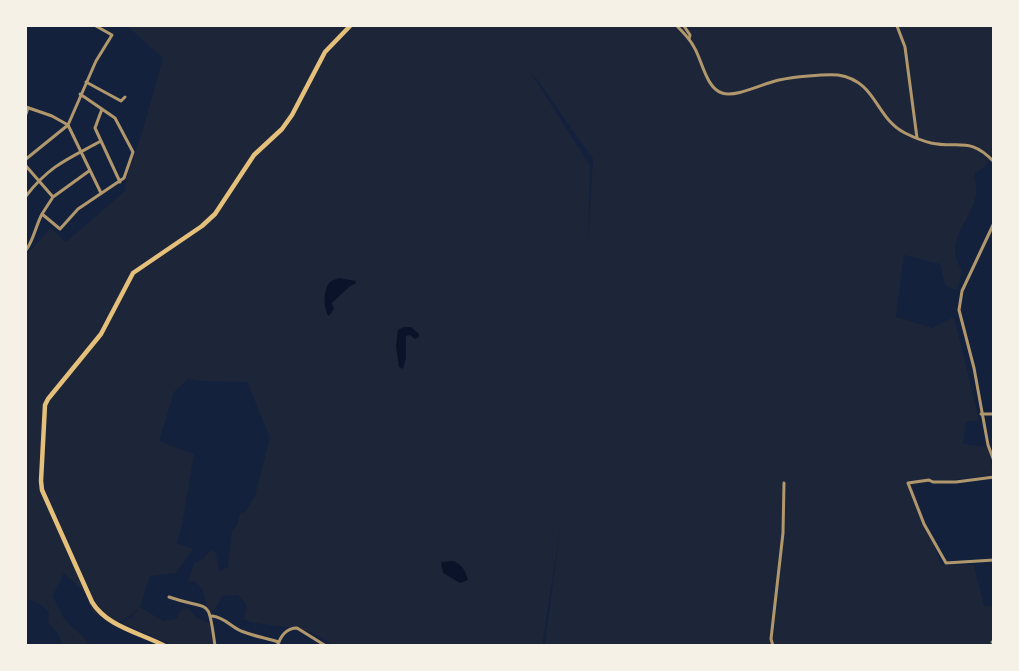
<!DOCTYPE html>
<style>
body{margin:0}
#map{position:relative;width:1019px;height:671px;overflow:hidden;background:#14213d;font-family:"PT Serif",serif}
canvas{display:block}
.frame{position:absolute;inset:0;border:27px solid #f6f1e7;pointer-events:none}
</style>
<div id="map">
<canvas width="1019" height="671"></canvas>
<div class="frame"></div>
</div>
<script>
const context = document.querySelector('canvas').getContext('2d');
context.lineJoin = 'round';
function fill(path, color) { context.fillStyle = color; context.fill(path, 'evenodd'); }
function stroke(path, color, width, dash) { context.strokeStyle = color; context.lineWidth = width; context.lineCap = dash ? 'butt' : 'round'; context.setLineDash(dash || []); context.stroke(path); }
const green = new Path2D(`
 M127,26h866v125l-8,16 -11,6c1,7 4,17 2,23 -7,28 -33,45 -14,74l-5,21 -12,-6 -5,-21 -36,-9 -8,62 36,11 22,-11 25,103 -13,2 -3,22 25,3 5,28 -81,10 29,80h33l10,41h9v39h-448l16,-121 -19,121h-209c-6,-3 -13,-9 -20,-12 -22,-8 -47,-6 -69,-13l3,-15 -9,-10 -16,1 -8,15 -6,-1 -6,-22 -8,-7 -6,1 6,-19 9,-4 9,-10 4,4 3,18 9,-4 4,-35 6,-9 2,-10 5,-1 10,-16 15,-59 -23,-55 -46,-1 -13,-2 -14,13 -15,49 35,13 -12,71 -5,18 16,6 -17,24 -26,3 -10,31 23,14 13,-2 5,-9 7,-2 9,10 14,6 3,21h-42l-51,-22 11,-6 6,-8 -8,7 -14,7 -24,-11 -3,-15 -25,-24 -12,24c7,7 9,20 16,26 7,7 16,12 20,22h-26l-3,-10 -11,-13 1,-10 -11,-9 -12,-4v-344l25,-27 15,14 59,-51 1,-11 18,-54 19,-68zM531,73l6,6 56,80 -5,86 2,-79z`);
const water = new Path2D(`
 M339,278l17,3 -1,3 -5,2 -18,17 2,6 -5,7c-6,-5 -6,-28 1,-34 2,-2 7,-3 9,-4z
 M404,327h7l8,7v3l-4,2 -5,-4 -4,1v22l-3,11 -4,-2 -3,-21 2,-16z
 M453,561c10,4 12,9 15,19l-8,3 -17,-10 -2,-11z`);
const minor = new Path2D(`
 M684,26l6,9 -1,4
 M86,82l35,19 4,-4
 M26,107l26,9 16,9 33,68
 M102,109l-7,19 25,54
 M26,114l2,-6
 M26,159l42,-34 28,-64 16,-26 -16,-9
 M26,166l27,31
 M26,196c24,-31 42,-37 75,-55
 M42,214l11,-17 36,-26
 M26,250c7,-8 10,-25 16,-36l18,15 18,-20 46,-31 9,-26 -18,-34 -35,-24
 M981,414h13
 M994,477l-38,5h-23l-4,-2 -21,3 16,41 22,39 48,-3
 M169,597c43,15 39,-2 46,49
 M212,616c12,1 18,10 29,15 12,5 25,7 38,11
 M992,642l2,-1
 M773,646l-2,-7 12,-106 1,-50`);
const tertiary = new Path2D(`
 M677,26c6,6 13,13 17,21 8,13 12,41 28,46 14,5 42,-10 57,-13 14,-3 45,-6 59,-5 39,6 37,43 67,58 8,4 18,8 26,10 28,6 39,-7 63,19
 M897,26l8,21 12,91
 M994,223l-32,68 -3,19 15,58 14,77 6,16
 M277,646c4,-10 9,-18 20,-18l29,18`);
const primary = new Path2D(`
 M165,646c-24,-13 -58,-19 -73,-44l-50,-112 -1,-9 4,-76 3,-6 53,-65 32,-61 69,-47 13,-12 39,-59 28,-26 10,-14 33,-63 25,-26`);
fill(green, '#1d2539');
fill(water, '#0b132b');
stroke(minor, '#b1986c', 3);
stroke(tertiary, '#b1986c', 3);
stroke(primary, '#e5c07b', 4.5);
</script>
